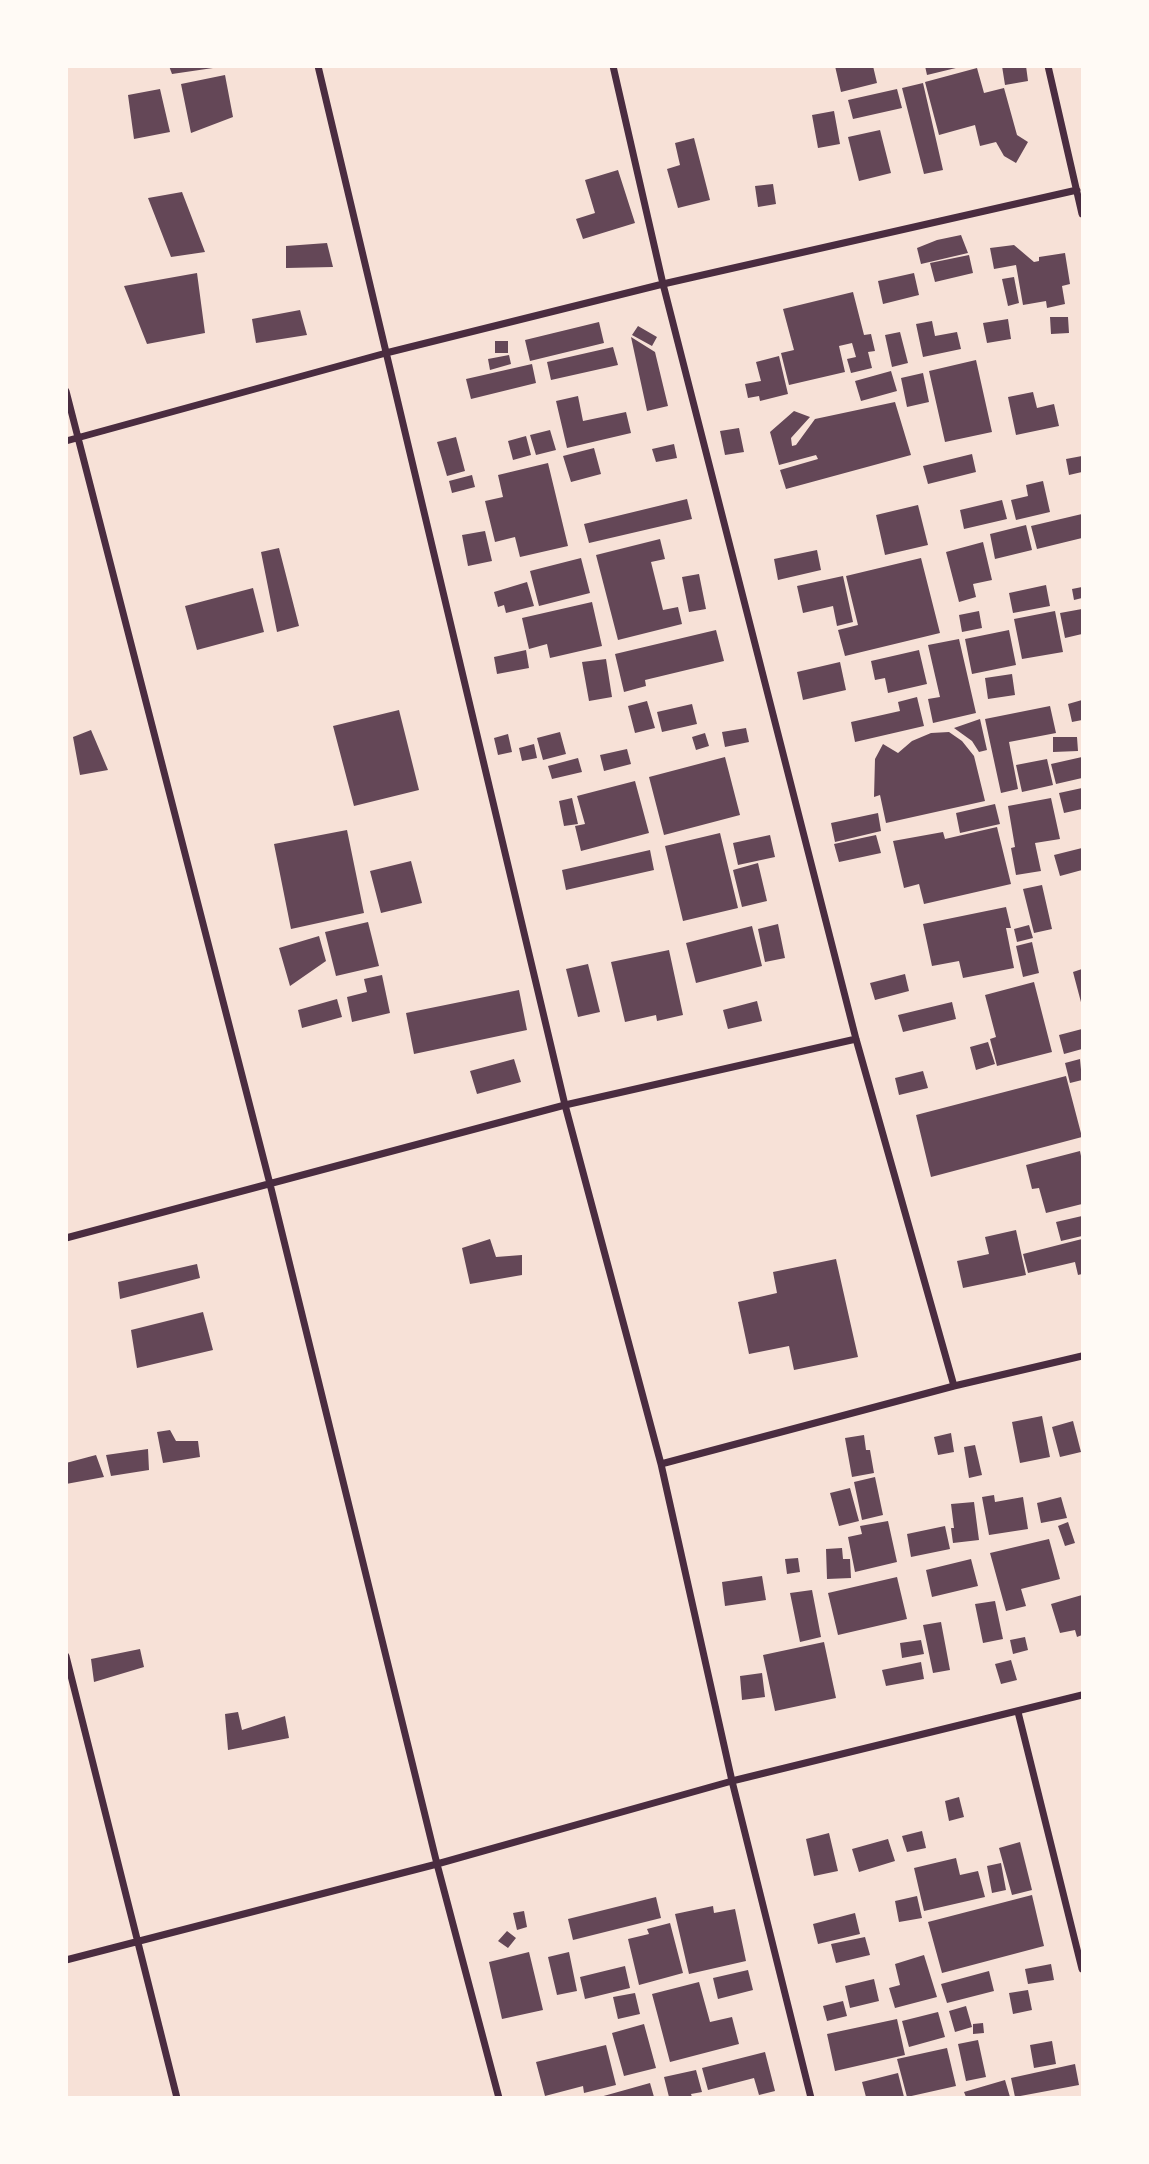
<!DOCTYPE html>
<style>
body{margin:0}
#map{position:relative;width:1149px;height:2164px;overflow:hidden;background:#f7e1d7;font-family:"Sofia Sans Condensed",sans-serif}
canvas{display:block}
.frame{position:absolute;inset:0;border:68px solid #fffaf5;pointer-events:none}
</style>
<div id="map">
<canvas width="1149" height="2164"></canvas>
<div class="frame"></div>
</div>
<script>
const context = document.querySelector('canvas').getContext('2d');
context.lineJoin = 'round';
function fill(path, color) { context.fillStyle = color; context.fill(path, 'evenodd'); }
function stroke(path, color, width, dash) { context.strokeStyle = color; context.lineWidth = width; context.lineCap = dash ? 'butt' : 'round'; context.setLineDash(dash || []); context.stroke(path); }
const building = new Path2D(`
 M169,66h44v2l-41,6z
 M835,66h38l4,17 -36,9z
 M925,66h34l1,1 -33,8z
 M1002,66h24l2,15 -23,4z
 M977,68l7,25 20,-5 13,47 11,7 -12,21 -12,-7 -8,-14 -16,4 -5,-21 -36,10 -14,-53z
 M225,75l8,42 -42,16 -10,-49z
 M923,83l20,87 -19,4 -22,-86z
 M160,89l10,43 -36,7 -6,-44z
 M897,89l5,19 -49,11 -5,-19z
 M834,111l6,33 -22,4 -6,-33z
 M880,130l11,43 -32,8 -11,-44z
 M694,138l16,62 -32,8 -11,-39 13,-4 -5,-22z
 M618,170l17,53 -52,16 -7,-20 19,-6 -10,-33z
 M773,184l3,20 -18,3 -3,-21z
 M182,192l23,60 -34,5 -23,-59z
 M961,235l7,18 -47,11 -4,-16 20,-8z
 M327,243l6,24 -47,1v-22z
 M1014,245l20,17 5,-1v-4l26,-4 5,31 -8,2 3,18 -18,4 -1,-7 -23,4 -7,-40 -22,4 -4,-21z
 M969,255l4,18 -38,9 -5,-19z
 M197,273l8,60 -58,11 -23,-58z
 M914,273l5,22 -36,9 -5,-23z
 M1014,277l5,26 -11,3 -6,-27z
 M853,292l11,43 7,-1 4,17 -7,1 4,16 -21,5 -4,-14 9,-2 -4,-14 -13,3 6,26 -56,13 -8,-32 13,-3 -11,-41z
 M300,310l7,25 -51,8 -4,-24z
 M1050,317h18l1,16 -18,1z
 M1008,319l3,20 -24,4 -4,-20z
 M932,321l3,15 22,-4 4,17 -38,8 -7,-33z
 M599,322l5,21 -74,18 -5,-21z
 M638,326l19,11 -5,9 -20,-11z
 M900,332l8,31 -16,4 -7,-32z
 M631,337l24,15 13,54 -21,5z
 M495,341h13v12h-13z
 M613,347l5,18 -67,15 -4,-18z
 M509,355l2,9 -21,6 -2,-11z
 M779,356l9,38 -28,7 -1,-5 -11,2 -3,-14 16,-3 -5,-19z
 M976,360l16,72 -47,10 -16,-71z
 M532,364l4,19 -65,16 -5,-20z
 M891,371l6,20 -36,10 -6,-20z
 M923,373l6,29 -22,5 -6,-29z
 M1033,392l4,16 17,-4 5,22 -43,9 -8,-38z
 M578,396l5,25 43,-9 5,21 -64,15 -11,-47z
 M895,402l16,53 -125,34 -6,-19 38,-11 -2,-4 -37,10 -9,-33 24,-21 16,6 -19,21 1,8 4,-1 19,-26z
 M739,428l5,24 -19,3 -5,-24z
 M550,430l6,20 -20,5 -6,-20z
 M526,436l5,19 -18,5 -5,-19z
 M456,437l9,34 -18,5 -10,-34z
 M674,444l3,14 -21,4 -4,-13z
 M594,448l7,26 -30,8 -8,-26z
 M972,454l4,18 -48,12 -5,-18z
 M1082,456v16l-13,3 -3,-16z
 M548,463l20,83 -48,11 -5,-20 -20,5 -10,-41 18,-4 -5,-22z
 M472,475l3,12 -23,6 -3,-12z
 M1043,481l7,31 -34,8 -5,-20 17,-4 -2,-11z
 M687,499l5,20 -103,24 -5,-19z
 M1002,500l5,19 -43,10 -4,-19z
 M918,505l10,40 -43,10 -9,-40z
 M1082,514v24l-45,11 -6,-23z
 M1026,525l6,25 -37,9 -5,-25z
 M485,531l7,30 -24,5 -6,-31z
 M660,539l5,20 -14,3 12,48 15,-3 4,17 -64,16 -22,-85z
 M983,542l9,38 -19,4 3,13 -17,5 -13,-50z
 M279,548l20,78 -22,6 -16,-80z
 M817,550l4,20 -43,10 -4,-21z
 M581,558l9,35 -51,13 -9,-35z
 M921,558l19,75 -95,23 -7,-26 20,-5 -12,-49z
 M699,574l7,35 -17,3 -7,-35z
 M843,576l10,46 -16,4 -4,-20 -30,7 -6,-27z
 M527,582l7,24 -28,7 -2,-8 -6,2 -4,-15z
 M1046,585l4,21 -37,7 -4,-20z
 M1082,587v11l-8,2 -2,-11z
 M253,588l11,44 -67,18 -12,-44z
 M592,602l10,44 -52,12 -3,-14 -18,5 -7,-31z
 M1082,609v25l-17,4 -5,-25z
 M979,611l3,17 -20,4 -3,-17z
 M1055,611l8,41 -41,7 -8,-40z
 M716,630l8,31 -79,19 1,6 -22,6 -9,-38z
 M1009,630l7,35 -44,9 -7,-35z
 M959,639l17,74 -43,10 -5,-24 12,-2 -12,-52z
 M526,650l3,18 -32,6 -3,-17z
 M919,650l8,34 -39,9 -3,-15 -10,2 -4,-19z
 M606,659l6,38 -23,4 -7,-39z
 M840,662l6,28 -43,10 -6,-28z
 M1012,674l3,21 -27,4 -3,-21z
 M917,697l7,29 -69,16 -4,-20 49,-11 -2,-9z
 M1082,700v20l-10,2 -4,-18z
 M647,701l8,27 -20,5 -7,-27z
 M692,704l5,20 -35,8 -5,-20z
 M1050,706l6,27 -47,9 9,47 -17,4 -16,-74z
 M399,710l20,80 -65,16 -21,-80z
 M980,719l7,31 -8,2 -7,-11 -18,-13z
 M746,728l3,14 -24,5 -3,-15z
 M91,730l17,40 -28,5 -7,-38z
 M560,732l6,22 -23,6 -6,-22z
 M949,732l13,9 12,15 11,45 -99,22 -6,-28 -6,2 1,-38 8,-15 15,9 14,-12 19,-8z
 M705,733l4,13 -13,4 -4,-13z
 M508,734l4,18 -14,3 -4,-17z
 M1053,737h24l1,14 -25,1z
 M534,744l3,14 -15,3 -3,-13z
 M627,749l4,15 -27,7 -4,-16z
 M725,757l15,58 -76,20 -15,-58z
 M1082,757v21l-26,6 -5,-20z
 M578,758l4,14 -30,7 -4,-13z
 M1047,759l6,26 -31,7 -6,-27z
 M635,781l14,52 -68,18 -6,-25 10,-2 -8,-28z
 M1082,788v21l-18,4 -5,-20z
 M572,798l6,26 -14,2 -5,-25z
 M1051,798l9,41 -25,4 6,28 -25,4 -5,-27 4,-1 -7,-41z
 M995,804l5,20 -40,9 -4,-20z
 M878,813l3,18 -46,11 -4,-19z
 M997,827l14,57 -87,20 -5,-20 -15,4 -11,-47 50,-9 2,7z
 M347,830l17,83 -73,16 -17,-85z
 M720,833l18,75 -55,13 -18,-75z
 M770,835l5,22 -37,8 -5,-22z
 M876,835l5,18 -42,9 -5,-18z
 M1082,848v22l-22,6 -6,-21z
 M650,850l4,20 -88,20 -4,-20z
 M411,861l11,42 -41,10 -11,-42z
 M758,863l9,38 -25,6 -9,-37z
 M1042,885l10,44 -18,4 -11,-44z
 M1006,907l5,21h-5l8,40 -51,10 -4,-17 -27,5 -9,-42z
 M368,922l11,44 -43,10 -11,-44z
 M778,924l7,34 -20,4 -7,-33z
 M1029,925l4,13 -16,4 -3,-13z
 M752,926l10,40 -66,17 -10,-40z
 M319,936l7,25 -36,25 -11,-38z
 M1032,942l7,31 -16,4 -7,-31z
 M669,950l14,65 -26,6 -1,-6 -31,7 -14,-60z
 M588,964l12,48 -22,5 -12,-48z
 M1082,969v37l-9,-34z
 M905,974l4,17 -34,9 -5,-17z
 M382,975l8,38 -38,9 -5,-25 20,-5 -3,-13z
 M1034,982l18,70 -55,14 -7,-27 6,-2 -11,-42z
 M519,990l8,40 -113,24 -8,-41z
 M337,999l5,18 -40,11 -4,-18z
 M757,1001l5,20 -34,8 -5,-19z
 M952,1002l4,17 -53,13 -5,-17z
 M1082,1029v20l-18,5 -5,-19z
 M988,1042l7,22 -19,6 -6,-23z
 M514,1059l7,23 -44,12 -7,-23z
 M1080,1059l2,21 -12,3 -5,-20z
 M923,1071l5,17 -29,7 -4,-17z
 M1066,1076l16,61 -151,40 -15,-62z
 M1080,1151l2,10v43l-36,9 -7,-25 -7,1 -6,-24z
 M1082,1216v20l-21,5 -5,-19z
 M1016,1230l10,45 -63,13 -6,-27 32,-7 -4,-17z
 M490,1239l6,18 26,-2v20l-52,9 -8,-36z
 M1082,1239v35l-4,1 -3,-13 -47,11 -5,-19z
 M836,1259l22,98 -64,13 -5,-24 -40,8 -11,-52 39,-9 -4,-21z
 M197,1264l3,14 -80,21 -2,-17z
 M203,1312l10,38 -76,18 -6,-38z
 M1042,1416l8,41 -30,6 -8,-41z
 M1073,1421l8,31 -21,5 -8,-30z
 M170,1430l6,11h22l2,16 -37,6 -6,-31z
 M951,1433l3,19 -16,3 -4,-18z
 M864,1435l2,15h4l4,23 -22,4 -7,-39z
 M975,1445l7,30 -13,3 -5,-31z
 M148,1449l1,21 -38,6 -5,-21z
 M96,1455l8,22 -38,7v-21z
 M875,1477l8,38 -21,5 -8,-38z
 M850,1488l9,33 -20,5 -9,-33z
 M994,1495l1,7 28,-5 5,32 -39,6 -7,-38z
 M1061,1497l6,21 -26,5 -4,-20z
 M974,1502l5,38 -26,3 -2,-15h3l-3,-24z
 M888,1521l9,41 -42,10 -7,-35 14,-3 -2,-8z
 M1068,1522l7,21 -10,3 -7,-20z
 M945,1526l5,23 -39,8 -4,-23z
 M1049,1539l11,40 -39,10 5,17 -20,5 -16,-58z
 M842,1548l1,11h7l1,19 -24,1 -1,-30z
 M798,1558l2,14 -13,2 -2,-15z
 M971,1559l7,27 -46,11 -6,-27z
 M762,1576l4,24 -41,6 -3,-24z
 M897,1577l10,42 -69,16 -10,-42z
 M812,1590l9,47 -21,5 -10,-49z
 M1082,1595v40l-5,2 -2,-7 -15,3 -9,-29z
 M995,1601l8,38 -20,4 -8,-39z
 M941,1622l9,48 -17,3 -10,-48z
 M1025,1637l3,13 -15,4 -3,-14z
 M921,1640l3,14 -22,4 -2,-15z
 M824,1642l12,56 -61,13 -12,-56z
 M140,1649l4,18 -50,15 -3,-23z
 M1011,1660l6,20 -16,4 -6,-20z
 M921,1662l3,17 -38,7 -4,-16z
 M762,1673l3,24 -23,3 -2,-24z
 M238,1712l4,18 43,-14 4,22 -61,12 -3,-36z
 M959,1797l5,20 -15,4 -4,-20z
 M922,1831l4,17 -19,4 -5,-16z
 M829,1833l9,38 -24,5 -8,-37z
 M888,1839l7,22 -36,11 -7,-23z
 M1020,1842l12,48 -20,5 -13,-47z
 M956,1858l4,17 18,-4 7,26 -61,14 -10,-43z
 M1001,1863l5,27 -14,3 -5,-27z
 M1032,1895l12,51 -102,27 -14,-51z
 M917,1896l5,22 -23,4 -4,-21z
 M656,1897l5,21 -88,22 -5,-21z
 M713,1906l1,7 21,-4 11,52 -57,13 -14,-60z
 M524,1911l3,16 -10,3 -4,-17z
 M855,1913l5,21 -42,10 -5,-20z
 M670,1923l13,50 -44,12 -11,-46 21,-5 -2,-5z
 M507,1931l9,7 -8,10 -10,-7z
 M865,1937l5,18 -34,8 -5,-19z
 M529,1952l14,58 -41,9 -13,-57z
 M569,1952l8,39 -20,4 -9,-38z
 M924,1955l13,42 -42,11 -6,-20 11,-3 -5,-21z
 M1051,1964l3,16 -26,4 -3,-15z
 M625,1966l5,22 -45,11 -5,-22z
 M748,1970l5,20 -35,9 -5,-21z
 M989,1971l5,20 -47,12 -6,-19z
 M874,1979l5,22 -29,7 -5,-22z
 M699,1982l11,40 22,-5 7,27 -69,18 -18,-68z
 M1028,1990l4,20 -19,4 -4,-21z
 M635,1993l5,21 -22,5 -5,-22z
 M843,2001l4,15 -20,5 -4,-15z
 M966,2006l6,21 -17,5 -6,-21z
 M938,2012l7,25 -36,10 -7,-26z
 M897,2019l8,36 -70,16 -8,-37z
 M983,2023l1,10 -11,1v-10z
 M644,2024l12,44 -32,8 -12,-43z
 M978,2040l8,37 -20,4 -8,-37z
 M1052,2041l4,23 -22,4 -4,-23z
 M606,2045l10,40 -32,8 -1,-7 -38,10 -9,-34z
 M947,2048l9,38 -49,11 -10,-38z
 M765,2052l10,39 -16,4 -5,-17 -46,12 -6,-22z
 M1075,2064l4,21 -64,12 -4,-19z
 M696,2070l6,22 -11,2 1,3h-23l-5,-20z
 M898,2073l6,24h-38l-4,-15z
 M1005,2080l5,17h-44l-2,-5z
 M650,2083l4,14h-54z`);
const minor = new Path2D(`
 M318,66l247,1039 96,359 71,317 79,317
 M613,66l50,218 193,755 98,347
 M1048,66l34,148
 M66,391l204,793 167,680 62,234
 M66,441l320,-88 277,-69 414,-94
 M66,1238l499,-133 291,-66
 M661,1464l293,-78 128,-30
 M66,1656l111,442
 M1018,1712l64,257
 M66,1960l371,-96 295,-83 350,-86`);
fill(building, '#644757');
stroke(minor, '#4a2c40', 7);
</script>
